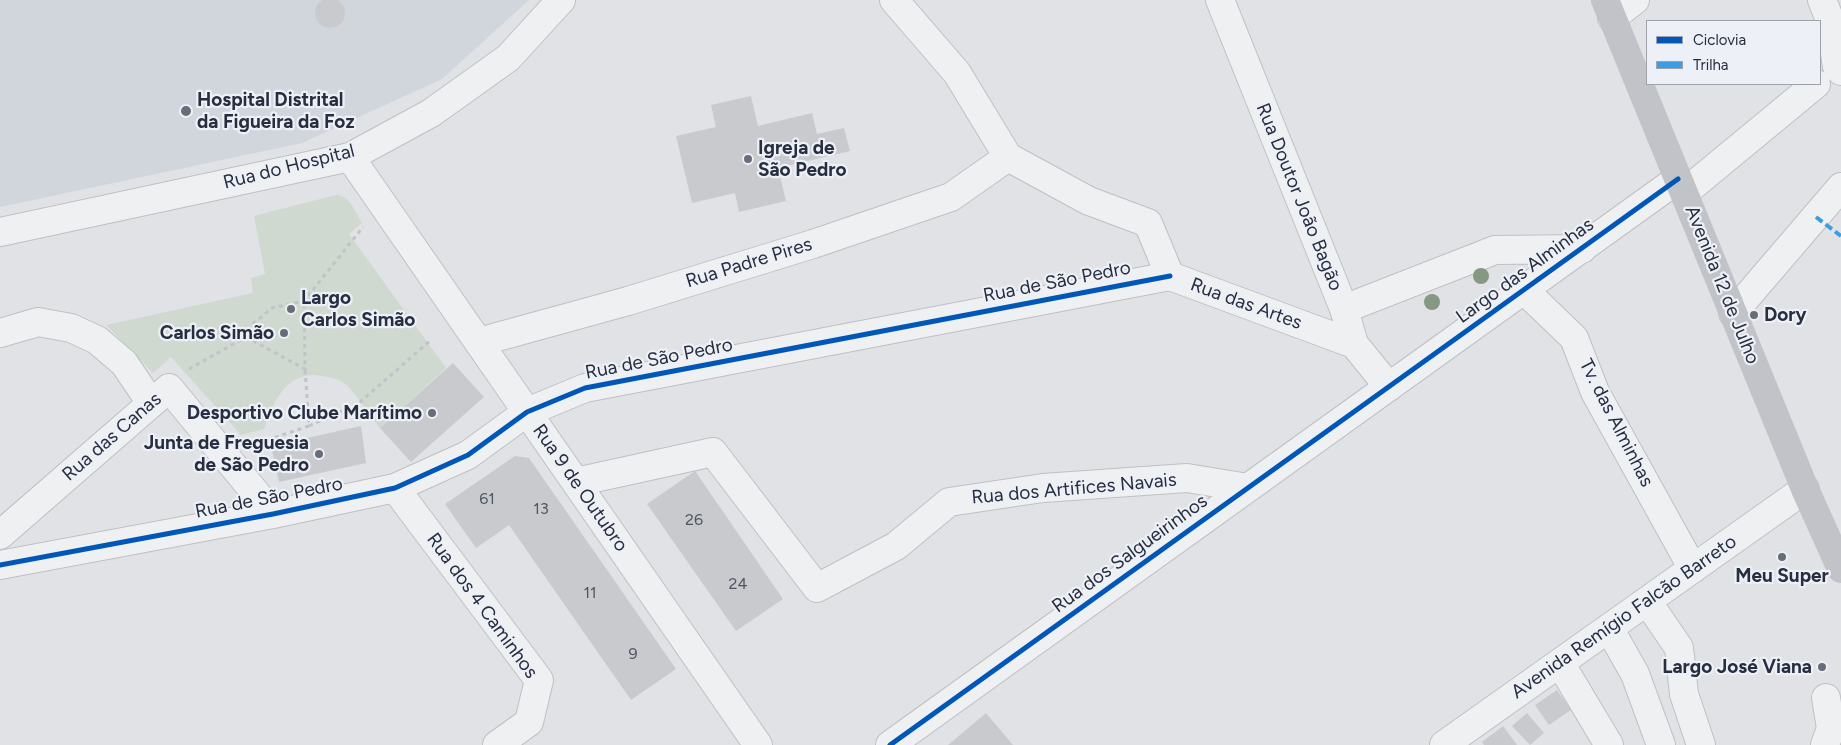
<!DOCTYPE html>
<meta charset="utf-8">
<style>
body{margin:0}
#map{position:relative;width:1841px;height:745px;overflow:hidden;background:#e0e2e5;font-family:Figtree,sans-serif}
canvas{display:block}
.legend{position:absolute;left:1646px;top:20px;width:175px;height:65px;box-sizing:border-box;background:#edf0f6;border:1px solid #9da2ad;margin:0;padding:6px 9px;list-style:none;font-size:15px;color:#262e3f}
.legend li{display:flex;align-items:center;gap:10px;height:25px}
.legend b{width:25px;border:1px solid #9da2ad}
</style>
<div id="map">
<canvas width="1841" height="745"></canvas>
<ul class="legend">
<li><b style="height:6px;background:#0057b8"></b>Ciclovia</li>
<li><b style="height:6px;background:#3c9de3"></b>Trilha</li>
</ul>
</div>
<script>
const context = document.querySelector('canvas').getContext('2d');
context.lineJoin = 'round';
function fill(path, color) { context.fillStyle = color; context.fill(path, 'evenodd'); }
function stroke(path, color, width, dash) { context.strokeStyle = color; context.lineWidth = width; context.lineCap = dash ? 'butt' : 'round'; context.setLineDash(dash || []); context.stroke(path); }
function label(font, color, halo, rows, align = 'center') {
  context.font = font + ' Figtree,sans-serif'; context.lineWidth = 4.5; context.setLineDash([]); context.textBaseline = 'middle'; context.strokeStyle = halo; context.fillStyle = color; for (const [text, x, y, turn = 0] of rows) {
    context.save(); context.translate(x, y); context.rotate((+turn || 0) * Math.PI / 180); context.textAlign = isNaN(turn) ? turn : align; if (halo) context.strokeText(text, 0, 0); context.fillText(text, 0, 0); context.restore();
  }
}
const built = new Path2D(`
 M0,0h529l-87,79 -140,64 -302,64z`);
const green = new Path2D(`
 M336,195c14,0 19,17 26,28l-13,11 97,134 -66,60c-8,-10 -27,-39 -36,-45 -7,-5 -21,-7 -29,-8 -32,0 -42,29 -51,54l-23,6 -70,-78 -18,16 -47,-48 147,-32 -2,-15 14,-4 -11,-58z`);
const building = new Path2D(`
 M315 13a15 15 0 1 1 30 0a15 15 0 1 1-30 0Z
 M751,96l7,30 54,-13 5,21 27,-6 6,23 -72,17 8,33 -47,11 -4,-19 -43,10 -16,-67 40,-9 -5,-22z
 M453,363l31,34 -73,65 -31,-34z
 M361,426l5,37 -87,19 -8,-36z
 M515,456l14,2 147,211 -45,31 -122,-175 -33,23 -31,-44z
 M695,471l88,128 -47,32 -89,-127z
 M1557,690l14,20 -22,15 -14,-20z
 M986,713l27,32h-65z
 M1527,713l17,20 -14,12 -18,-19z
 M1503,726l14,19h-33l-2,-3z`);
const path = new Path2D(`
 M246,337l59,32 -1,-68
 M189,369l57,-32 8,-14 18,-15 32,-7 59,-74
 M309,426l50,-23 72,-63
 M252,445l57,-19 -4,-57`);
const minor = new Path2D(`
 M894,0l63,73 51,84 81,44 59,22 22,53 184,68
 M1220,0l124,309 10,35 35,43
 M1822,0l8,20 7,47 4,4
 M1612,18l23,-18
 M350,157l408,588
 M1684,193l132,-109
 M1524,290l50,48 21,54 98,177
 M1344,309l151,-59 87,-1
 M1733,313l108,-126
 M0,333l38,-11 33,6 26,12 27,23 27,40
 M479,342l149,-41 185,-57 138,-47 57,-40
 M576,482l137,-30 104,136 79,-42 53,-44 94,-14 144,-10 61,10
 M395,488l144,192 -10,42 -32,23
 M0,535l169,-147 104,126
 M0,565l273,-51 122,-26 73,-33 59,-43 58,-24 585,-112
 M1647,601l32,47 5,46 17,51
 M1609,628l26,46 26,71
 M1560,663l49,82
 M890,745l788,-566
 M1444,745l361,-256
 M1825,745l6,-17 -5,-30`);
const tertiary = new Path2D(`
 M0,232l350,-75 81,-44 77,-55 53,-58`);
const secondary = new Path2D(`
 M1605,0l200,489 36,80`);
const quiet = new Path2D(`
 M1816,217l25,19`);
const cycleway = new Path2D(`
 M0,565l273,-51 122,-26 73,-33 59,-43 58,-24 585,-112
 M890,745l788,-566`);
const trees = [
 [1481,276],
 [1432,302]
];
const markers = [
 [186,111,6,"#676d79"],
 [748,159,5,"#676d79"],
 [291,309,5,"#676d79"],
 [1754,315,5,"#676d79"],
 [284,333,5,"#676d79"],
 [432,413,5,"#676d79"],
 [319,454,5,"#676d79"],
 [1782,557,5,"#676d79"],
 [1822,667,5,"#676d79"]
];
const numberNames = [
 ["61",487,499],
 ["13",541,509],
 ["26",694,520],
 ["24",738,584],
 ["11",590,593],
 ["9",633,654]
];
const poiNames = [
 ["Hospital Distrital",197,100],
 ["da Figueira da Foz",197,122],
 ["Igreja de",758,148],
 ["São Pedro",758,170],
 ["Largo",301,298],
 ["Carlos Simão",301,320],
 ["Dory",1764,315],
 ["Carlos Simão",274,333,"right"],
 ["Desportivo Clube Marítimo",422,413,"right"],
 ["Junta de Freguesia",309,443,"right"],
 ["de São Pedro",309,465,"right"],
 ["Meu Super",1782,576,"center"],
 ["Largo José Viana",1812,667,"right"]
];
const streetNames = [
 ["Rua do Hospital",289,167,-14],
 ["Rua Doutor João Bagão",1299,197,68],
 ["Rua Padre Pires",749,263,-17],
 ["Largo das Alminhas",1525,271,-36],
 ["Rua de São Pedro",1057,282,-11],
 ["Avenida 12 de Julho",1722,285,68],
 ["Rua das Artes",1246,304,20],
 ["Rua de São Pedro",659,359,-11],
 ["Tv. das Alminhas",1616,423,63],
 ["Rua das Canas",112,437,-41],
 ["Rua 9 de Outubro",580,488,55],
 ["Rua dos Artifices Navais",1074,489,-5],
 ["Rua de São Pedro",269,498,-11],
 ["Rua dos Salgueirinhos",1130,554,-36],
 ["Rua dos 4 Caminhos",482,606,54],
 ["Avenida Remígio Falcão Barreto",1624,617,-35]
];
fill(built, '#d1d5dc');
fill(green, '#d0d9d0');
fill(building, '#c8cacd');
stroke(minor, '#bec0c3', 30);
stroke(tertiary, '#bec0c3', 30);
stroke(path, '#c2c3c8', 3, [4, 4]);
stroke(minor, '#eff0f2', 28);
stroke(tertiary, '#eff0f2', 28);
stroke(secondary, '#c1c3c8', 28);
stroke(quiet, '#3c9de3', 4, [8, 4]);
stroke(cycleway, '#0057b8', 5);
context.fillStyle = '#849883';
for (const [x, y] of trees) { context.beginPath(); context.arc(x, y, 8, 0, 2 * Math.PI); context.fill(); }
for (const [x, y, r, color] of markers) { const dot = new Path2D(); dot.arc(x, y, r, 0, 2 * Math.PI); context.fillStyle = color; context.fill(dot); stroke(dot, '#edf0f6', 2); }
label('16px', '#4f5663', null, numberNames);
label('bold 19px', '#262e3f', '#edf0f6', poiNames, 'left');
label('19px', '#262e3f', '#edf0f6', streetNames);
</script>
